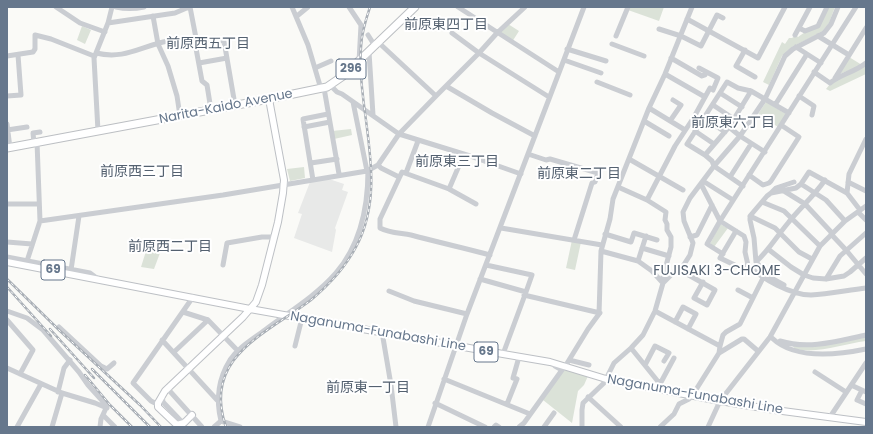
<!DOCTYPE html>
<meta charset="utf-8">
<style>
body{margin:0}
#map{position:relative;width:873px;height:434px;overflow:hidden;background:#fafaf7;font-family:Poppins,sans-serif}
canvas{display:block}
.frame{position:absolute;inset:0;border:8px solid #66778c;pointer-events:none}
</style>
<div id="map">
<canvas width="873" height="434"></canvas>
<div class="frame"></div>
</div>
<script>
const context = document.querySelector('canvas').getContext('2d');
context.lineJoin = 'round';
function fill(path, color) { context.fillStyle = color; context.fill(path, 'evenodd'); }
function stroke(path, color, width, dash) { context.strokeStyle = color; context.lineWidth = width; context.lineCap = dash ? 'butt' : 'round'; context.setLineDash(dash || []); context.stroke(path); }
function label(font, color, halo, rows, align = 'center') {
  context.font = font + ' Poppins,"Noto Sans JP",sans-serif'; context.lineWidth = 4; context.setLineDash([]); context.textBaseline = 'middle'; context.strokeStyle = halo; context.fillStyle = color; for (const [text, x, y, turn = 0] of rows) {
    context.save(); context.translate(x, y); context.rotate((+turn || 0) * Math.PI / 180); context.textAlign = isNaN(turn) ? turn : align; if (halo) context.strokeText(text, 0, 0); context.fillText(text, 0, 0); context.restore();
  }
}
const built = new Path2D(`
 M326,178l18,6 -2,6 6,2 -13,36 1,2 -4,22 -38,-14 8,-24 -4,-1 12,-31z`);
const green = new Path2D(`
 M629,7h35l-5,14 -31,-11z
 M828,7h7l-6,16 -6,8 -31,16 -10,9 -13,29 -6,-3 19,-40 3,2 4,-6h3l4,-3 2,2 7,-5 13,-5z
 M508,24l11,7 -7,11 -14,-9z
 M82,26l9,4 -6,14 -8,-4z
 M849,57l13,8 -22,9z
 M866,65v9l-36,17 -4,-2 4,-5z
 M766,102l20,12 -8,13 -20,-13z
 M351,129l1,6 -18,4 -2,-8z
 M304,167l1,11 -15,3 -3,-12z
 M720,224l8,4 -14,19 -4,-3z
 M572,240l9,2 -6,28 -9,-2z
 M147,248l13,5 -6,16 -13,-2z
 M866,337v4c-23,3 -48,13 -71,8l-3,-4c24,5 51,-4 74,-8z
 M564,370l24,6 -4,9 -6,6 -6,32 -29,-23z`);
const minor = new Path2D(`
 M56,7l24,16 25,9
 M116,7c9,2 18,2 28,0
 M190,7l6,31
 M292,7l16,38 13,44
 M349,7l12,18 -2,37
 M458,7l101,65
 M856,7l-136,214 24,15 2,6 -1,10 3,13c14,14 43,30 63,30 18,-1 37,-5 55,-7
 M153,16l5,28 10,22 9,30 3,20
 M297,16l11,-9
 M687,19l71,39 27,-51
 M108,23l67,-10 14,-6
 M799,28l6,3 13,-5 9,-19
 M659,29l22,7 20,10 16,-31 6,3
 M452,33l27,20 70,44
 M368,35l7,11
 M795,35l15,-28
 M616,36l12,-29
 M818,36l31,19
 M378,42l58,54
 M195,43l7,38 5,4 4,25
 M612,44l32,12
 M796,47l25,16
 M567,49l39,12
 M745,50l-9,16 19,11
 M369,52l4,63
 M96,53c29,7 45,-7 72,-12 18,-4 37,-3 56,0l11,64
 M7,56l26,-4 2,-3v-14l16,4 43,17
 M671,58l31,18 3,-1 1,-3
 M564,60l37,13
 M199,63l28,-5
 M315,68l16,-7
 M814,72l16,11c11,-9 25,-11 36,-20
 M665,74l40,23
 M835,78l31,-50
 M597,82l33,13
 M330,85l7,7 5,2 57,40 71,22 51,18
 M446,86l46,27 43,23
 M324,88l15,86
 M720,93l22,14
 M7,96l14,-1 -3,-40
 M799,96l15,10 -2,9
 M353,102l14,69
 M713,105l21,14
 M775,105l32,-51
 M649,108l36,22
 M704,118l21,14
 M644,121l25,15
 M670,121l11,-16 -8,-5
 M7,124l3,24
 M304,127l26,-5
 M729,127l11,9 25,16
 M7,130l20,-3
 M98,131l-4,-73 14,-35 4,-16
 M695,131l19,13
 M34,143l-1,-10 7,-1
 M528,154l18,6 4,-1 48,14 -3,9 -3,1 -18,57
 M705,155l24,-28 22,-36
 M629,159l54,31
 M311,163l26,-4
 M378,165l3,3 18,9
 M406,173l12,-32
 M749,175l14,10 6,-2 2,-2 28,-44 -18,-12
 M730,177l21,-33
 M313,180l-10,-61 25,-5
 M703,181l30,19
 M848,182l18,9
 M701,184l19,37 -13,23 16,10
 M801,184l25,16 19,21
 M743,186l-29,-20 -2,-5 -7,-6 -18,-11 40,-62 11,6 13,3 38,22
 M618,187l29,13 19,12 -1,8 2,4v6l4,7v10l-9,34
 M449,189l15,-35
 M784,191l21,13 27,29
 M771,193l5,-5 18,-6
 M647,200l28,-54 19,-29 16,-29 3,2 5,-12 -19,-10
 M762,202l22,9 36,35
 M7,204h32
 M476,204l-27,-15 -47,-17 -22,47v9c9,5 21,5 31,7 26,7 53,13 79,20
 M860,210l-13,-17 2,-19 17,-35
 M858,212l8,8
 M750,216l25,12 24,24 13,7
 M40,221l183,-26 144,-24 11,-6 21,-31 37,-38 43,-43 18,-20 28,-26
 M501,228l101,17
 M736,231l-16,27 21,10 7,-3
 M605,234l26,8 3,-9 23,7
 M831,234l15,16 20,24
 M690,237l7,-2 15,-30
 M7,242l25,2
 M642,248l27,8
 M768,249l23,18 13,8 9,3 13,1 18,-3 6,-4 16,-14
 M601,251l37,10 14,10 10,11
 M7,257l83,16 8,6
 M27,261l13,-40 -3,-79
 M638,261l8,-25
 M756,262c13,-12 21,-26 32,-39 12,-15 26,-27 37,-43
 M223,265l4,-22 35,-6h12
 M486,265l46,10 -6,17
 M678,269l37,21 -8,15 -13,-7 9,-16
 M71,270l8,-54
 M480,279l46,13 -23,62
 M826,279l14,-23 26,-23
 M784,285l-11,-6 -9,-8 -8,-9 -2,-24 -4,-18v-4l17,-20 4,-3 25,-5 5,-4 8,-12 38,21
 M738,290l15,8
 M389,291l25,10 53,13
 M524,295l76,18
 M7,311l20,7 16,12 36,42 9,13 19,21 -6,13 -1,8
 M655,311l65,35
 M183,312l25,8 30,31
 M7,320l26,30 -13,24
 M675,322l8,-15 13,7 -8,15
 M59,327l42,39 6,3 7,-6
 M382,332l9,53 5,42
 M772,338c23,22 65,17 94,11
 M162,340l55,60
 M780,341c29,9 58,0 86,-6
 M295,346l7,-28
 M631,348l29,36v5
 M174,352l34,-32
 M719,353l1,-7 3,-11 3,-3 14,-8 23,-46
 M569,360l20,5
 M566,365l22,-36 11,-15 2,-63 9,-32 3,-20 36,-91 16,-34 27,-67
 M645,365l10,-19 14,7 -5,8
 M7,368l55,25 33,10 12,5
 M815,372l31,20
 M444,379l86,35
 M660,384l14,-26
 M851,385l15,7
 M167,388l35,39
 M862,390l-5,10 9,4
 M58,392l6,-24 6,-8
 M162,395l1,7 18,19 5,1
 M588,397l33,30
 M435,403l50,24
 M157,404l-6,-3 -18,-18 60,-86
 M507,404l10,-25 -4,-1 6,-21
 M103,415l12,12
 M830,417l36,-54
 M221,421c-5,-21 -3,-42 9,-61 9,-13 23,-21 35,-30 24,-18 51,-34 71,-57 24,-28 32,-67 32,-103
 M17,427l24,-43
 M52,427l10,-34
 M214,427l7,-6 19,6
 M428,427l39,-113 117,-307
 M494,427l2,-2 3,2
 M519,427l5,-4 38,-53 -7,-4
 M544,427l10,-14
 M582,427v-17l1,-7 21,-20 10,-20 17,-15 12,-13 12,-24 8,-28 11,-11 9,-6 7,-11 3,-12 -9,-22 -1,-9 7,-14 24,-32 26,-30 25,-37 20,-43 8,-7 31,-16 7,-9 7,-17
 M660,427l14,-13 5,-10 10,-5 3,-3 27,-43 23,-14h2l14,12
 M708,427l12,-26 50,-64 50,-91 25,-25 21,-15`);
const major = new Path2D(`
 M7,262l243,47 253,45 47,8 56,17 114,22 55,9 91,12
 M192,415l-8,8 -7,2 -19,-18v-4l7,-12 78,-74 13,-15 6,-17 16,-63 5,-29 1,-13 -15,-81`);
const highway = new Path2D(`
 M7,148l262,-49 58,-12 16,-11 72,-69`);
const rail = new Path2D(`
 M7,279l52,51 81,75 21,22
 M7,287l44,49
 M50,329l44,49
 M92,369l58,58
 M85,375l25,30 22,22
 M226,427c-24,-70 40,-93 85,-127 18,-15 34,-32 45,-53 34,-63 0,-135 5,-202 1,-13 5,-26 9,-38`);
const shields = [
 [351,69,30],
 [53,270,24],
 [486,352,24]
];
const shieldNames = [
 ["296",351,69],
 ["69",53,270],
 ["69",486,352]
];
const streetNames = [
 ["Narita-Kaido Avenue",226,107,-11],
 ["Naganuma-Funabashi Line",378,332,10],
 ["Naganuma-Funabashi Line",695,395,10]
];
const neighbourhoodNames = [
 ["前原東四丁目",446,25],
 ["前原西五丁目",208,44],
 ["前原東六丁目",733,123],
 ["前原東三丁目",457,162],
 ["前原西三丁目",142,172],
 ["前原東二丁目",579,174],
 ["前原西二丁目",170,247],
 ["FUJISAKI 3-CHOME",717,271],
 ["前原東一丁目",368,388]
];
fill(built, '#e8e9e8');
fill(green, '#dbe2d8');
stroke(major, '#bdc0c5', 8);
stroke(highway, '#bcbfc3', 9);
stroke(minor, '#cacdd2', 5);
stroke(major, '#fff', 6);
stroke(highway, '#fff', 7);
stroke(rail, '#a9afb6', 2.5);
stroke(rail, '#fff', 1, [3]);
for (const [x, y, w] of shields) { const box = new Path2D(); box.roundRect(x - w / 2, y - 10, w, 20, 3); context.fillStyle = '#fff'; context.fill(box); stroke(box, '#66778c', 1); }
label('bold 12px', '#66778c', null, shieldNames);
label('13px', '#66778c', '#fff', streetNames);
label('14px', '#546170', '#fff', neighbourhoodNames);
</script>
